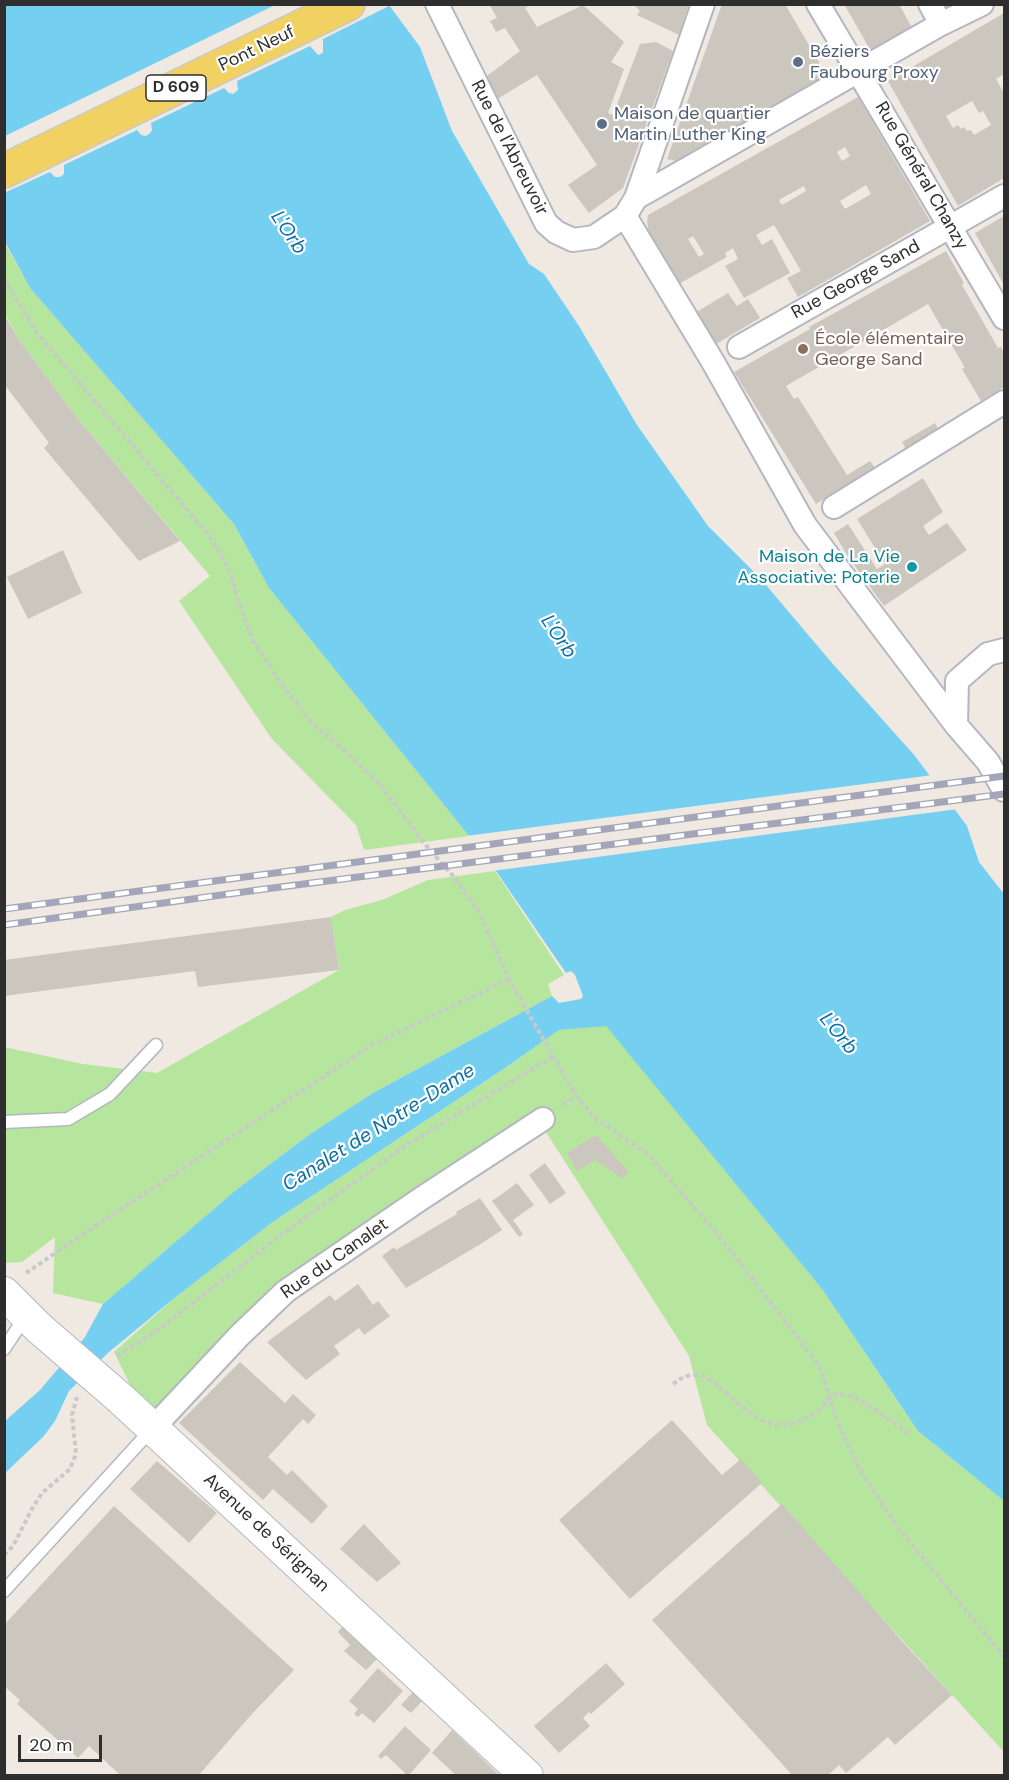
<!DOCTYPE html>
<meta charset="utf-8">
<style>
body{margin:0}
#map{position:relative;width:1009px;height:1780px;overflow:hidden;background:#efe9e1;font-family:"DM Sans",sans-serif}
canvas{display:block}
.frame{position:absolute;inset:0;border:6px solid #2e2e2e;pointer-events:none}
.scale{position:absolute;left:18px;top:1735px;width:84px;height:27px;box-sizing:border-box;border:3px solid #2e2e2e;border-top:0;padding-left:8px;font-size:18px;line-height:21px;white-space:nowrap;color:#2e2e2e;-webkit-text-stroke:4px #fff;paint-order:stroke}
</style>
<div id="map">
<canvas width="1009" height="1780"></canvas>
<div class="frame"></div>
<div class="scale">20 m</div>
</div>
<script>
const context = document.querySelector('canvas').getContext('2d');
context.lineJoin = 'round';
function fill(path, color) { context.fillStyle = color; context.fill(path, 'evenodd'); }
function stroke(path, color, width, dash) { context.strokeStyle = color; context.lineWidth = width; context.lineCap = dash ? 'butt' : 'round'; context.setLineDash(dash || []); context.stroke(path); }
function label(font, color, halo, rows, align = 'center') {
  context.font = font + ' "DM Sans",sans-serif'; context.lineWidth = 4.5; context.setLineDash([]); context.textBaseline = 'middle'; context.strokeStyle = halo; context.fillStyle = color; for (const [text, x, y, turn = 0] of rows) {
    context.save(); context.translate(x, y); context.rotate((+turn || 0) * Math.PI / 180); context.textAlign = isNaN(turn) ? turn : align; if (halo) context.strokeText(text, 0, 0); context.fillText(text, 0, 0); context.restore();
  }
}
const green = new Path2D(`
 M4,242l26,46 204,236 35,64 200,248 -105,14 -8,-25 -84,-86 -93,-138 31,-25 -132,-157 -59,-79 -14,-26z
 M495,871l69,104 -16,9 4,12 -179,97 -63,41 -74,56 -133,114 -50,-11 2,-56 -33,25 -17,1 -1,-216 79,17 74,9 182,-103 -8,-53 14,-7 37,-10 46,-20z
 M596,1026h11l215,263 96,142 86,70v251l-297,-327 -18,-69 -150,-235 -253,170 -134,138 -38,-77 63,-56 97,-75 231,-153 54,-38z`);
const water = new Path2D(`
 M5,5h384l31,42 32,84 77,133 15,10 35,52 58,99 71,101 52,52 72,85 83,93 52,70 12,36 25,32v607l-86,-70 -96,-142 -216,-263 -47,4 -54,38 -231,153 -97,75 -68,56 -40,39 -14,30 -12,16 -38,36v-52l35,-31 45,-53 18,-33 133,-114 74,-56 63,-41 179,-97 7,7 22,-4 2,-3 -8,-21 -4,-4 -5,2 -70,-102 -27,-35 -200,-248 -35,-64 -204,-236 -25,-46z`);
const pier = new Path2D(`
 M393,4l-70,35v14l-5,2 -8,-9 -73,35 1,9 -5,4 -4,-1 -5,-5 -73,35 1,7 -2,3 -4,3 -5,-1 -4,-5 -73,35v9l-4,3h-5l-5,-5 -46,21 1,-57 270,-131z
 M933,775l25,34 -466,62 -26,-35z`);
const building = new Path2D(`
 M489,4h43l-7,4 12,19 46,-22 41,37 -13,20 13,7 -16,44 5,2 27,-71 16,-2 17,9 -50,137 -34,25 -21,-28 29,-20 -60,-90 -43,26 -11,-22 37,-28 -15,-23 -9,4 -6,-11 7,-3z
 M637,4h52l-10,31 -42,-20 3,-4 -5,-5z
 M722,4h63l42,72 -151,85 -9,-2z
 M844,4h55l13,24 -41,23z
 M1004,13v61l-8,5 7,12 1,-1v88l-46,28 -70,-125zM972,101l7,12 4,-2 8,14 -17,10 -3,-5 -4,1 -3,-4 -3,2 -3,-4 -5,3 -7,-12z
 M858,97l72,124 -132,76 -11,-19 14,-7 -27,-46 -18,10 6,10 10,-6 18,34 -46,25 -19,-32 13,-7 -5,-11 -8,5 2,4 -50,28 -27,-48 -3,-15 1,-7zM845,147l5,9 -8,5 -5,-9zM866,185l5,9 -26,15 -5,-8zM804,186l2,5 -24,14 -3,-5zM693,236l11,18 -5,3 -11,-18z
 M1004,216v69l-29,-52z
 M946,251l18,32 -2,2 36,63 3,-1 3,6v34l-23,14 -19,-32 3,-1 -37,-64 -142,82 8,13 4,-2 49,78 23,-14 5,7 -59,36 -82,-132 76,-43 -1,-2z
 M728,293l9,13 11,-7 12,19 -44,26 -21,-31z
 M4,314l15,26 59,79 102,122 -41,20 -95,-113 5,-5 -45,-59z
 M935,423l3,6 -32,20 -4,-7z
 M923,478l20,34 -20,14 6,9 18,-12 20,27 -83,56 -37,-51 -13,-22 14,-9 29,45 8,-5 -28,-45z
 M63,550l19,43 -54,26 -21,-42z
 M331,917l8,53 -141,17 -3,-16 -191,25v-36z
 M596,1135l33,37 -7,6 -27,-18 -18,11 -10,-18z
 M545,1163l21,30 -16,11 -21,-29z
 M517,1183l17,22 -21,15 10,14 -4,3 -27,-36z
 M480,1198l22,32 -23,15 -73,43 -24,-32 12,-9 2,3 61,-36 -1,-2z
 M358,1284l15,21 5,-4 12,15 -26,19 -5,-7 -25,18 6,8 -34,26 -39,-38 63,-47 5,6z
 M240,1362l45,41 8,-9 23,21 -8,9 -5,-5 -35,38 19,18 5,-5 36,36 -16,18 -39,-35 -10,11 -84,-77z
 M672,1420l50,55 19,-16 21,24 -132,116 -71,-79z
 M157,1461l60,52 -28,30 -59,-54z
 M782,1504l129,147 41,44 -57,50 -7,-8 -42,36 -7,-8 -12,11h-34l-141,-156z
 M114,1506l180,164 -43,45 -53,61h-77l-32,-30 -11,12 -61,-54 3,-4 -16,-14v-61z
 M364,1524l37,39 -24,19 -37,-33z
 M342,1627l35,32 -11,11 -22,-19 6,-6 -12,-13z
 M606,1663l19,21 -34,30 -2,-2 -6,6 7,8 -31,27 -25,-27z
 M378,1668l25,23 -29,32 -12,-10 -4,4 -4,-3 4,-5 -9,-8z
 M413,1692l9,9 -11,12 -10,-8z
 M405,1726l26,24 -23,26h-6l3,-3 -19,-18 -5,4 -3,-3z
 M452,1730l41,39 7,7h-43l-25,-23z`);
const path = new Path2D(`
 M4,279l33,54 170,200 17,27 8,17 4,19 17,44 26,41 34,43 32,27 34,32 44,59 30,34 26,36 30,67 67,117 19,22 54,37 78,91 93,121 18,57 21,44 36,56 109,133
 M563,1105l13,-9
 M26,1273l63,-43 283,-185 137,-66
 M117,1356l41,-26 119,-92 128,-92 149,-90
 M673,1384c6,-4 12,-9 20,-9 17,-2 30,17 42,26 9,8 23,19 35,22 16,5 35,-2 48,-12 6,-5 11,-16 20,-17 17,-2 57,30 72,41
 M4,1555l9,-9 20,-39 9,-14 28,-24 6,-15 -4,-39 5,-18`);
const lane = new Path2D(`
 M4,1122l64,-3 42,-25 46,-49
 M4,1349l21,-32
 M4,1591l148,-162`);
const street = new Path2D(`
 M437,4l109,219 10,9 17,8 21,-3 31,-21 11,-18 67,-194
 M818,4l186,314
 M930,4l11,20
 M636,198l305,-174 41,-20
 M625,216l88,146 92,163 151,200 32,37 16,28
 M739,347l265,-151
 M834,507l170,-105
 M956,725l1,-44 31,-27 16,-4
 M152,1429l87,-93 47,-45 136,-93 121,-79`);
const secondary = new Path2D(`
 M4,1293l35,35
 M121,1399l406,377`);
const primary = new Path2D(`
 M4,171l344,-167`);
const rail = new Path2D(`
 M4,909l1000,-133
 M4,925l261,-36 739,-95`);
const secondaryBridge = new Path2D(`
 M39,1328l82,71`);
const markers = [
 [798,62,6,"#5c6f8a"],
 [602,124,6,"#5c6f8a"],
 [803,349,6,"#8d6e63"],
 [912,567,6,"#0f9aa8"]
];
const shields = [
 [176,88,60]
];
const shieldNames = [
 ["D 609",176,88]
];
const streetNames = [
 ["Pont Neuf",257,49,-26],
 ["Rue de l'Abreuvoir",509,148,63],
 ["Rue Général Chanzy",921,176,60],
 ["Rue George Sand",856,280,-29],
 ["Rue du Canalet",335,1259,-35],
 ["Avenue de Sérignan",266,1533,43]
];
const serviceNames = [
 ["Béziers",810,52],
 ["Faubourg Proxy",810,73],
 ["Maison de quartier",614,114],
 ["Martin Luther King",614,135]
];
const educationNames = [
 ["École élémentaire",815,339],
 ["George Sand",815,360]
];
const cultureNames = [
 ["Maison de La Vie",900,557],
 ["Associative: Poterie",900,578]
];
const waterNames = [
 ["L'Orb",288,233,56],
 ["L'Orb",558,637,56],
 ["L'Orb",838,1034,51],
 ["Canalet de Notre-Dame",379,1128,-32]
];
fill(green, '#b6e59e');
fill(water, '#75cff0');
fill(pier, '#efe9e1');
fill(building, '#cbc7bf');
stroke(lane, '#b4b7c1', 15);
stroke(street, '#b4b7c1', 26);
stroke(secondary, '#b4b7c1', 34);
stroke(primary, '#c9c9c9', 36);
stroke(path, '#c9c9c9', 4, [4.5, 3]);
stroke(lane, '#fff', 12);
stroke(street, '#fff', 22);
stroke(secondary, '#fff', 32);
stroke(primary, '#f2d163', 33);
stroke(rail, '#a3a6b8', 7);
stroke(rail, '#fff', 4.5, [14]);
stroke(secondaryBridge, '#b4b7c1', 34, []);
stroke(secondaryBridge, '#fff', 32);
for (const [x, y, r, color] of markers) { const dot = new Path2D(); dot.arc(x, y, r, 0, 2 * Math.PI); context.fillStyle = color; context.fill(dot); stroke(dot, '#fff', 2); }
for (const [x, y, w] of shields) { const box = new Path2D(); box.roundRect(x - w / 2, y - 13, w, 26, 4.5); context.fillStyle = '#fff'; context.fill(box); stroke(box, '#2e2e2e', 1.5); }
label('bold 16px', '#2e2e2e', null, shieldNames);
label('18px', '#2e2e2e', '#fff', streetNames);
label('18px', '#4e5e75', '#fff', serviceNames, 'left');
label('18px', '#785e54', '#fff', educationNames, 'left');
label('18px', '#0d838f', '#fff', cultureNames, 'right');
label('italic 20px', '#0d6fa3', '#fff', waterNames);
</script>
